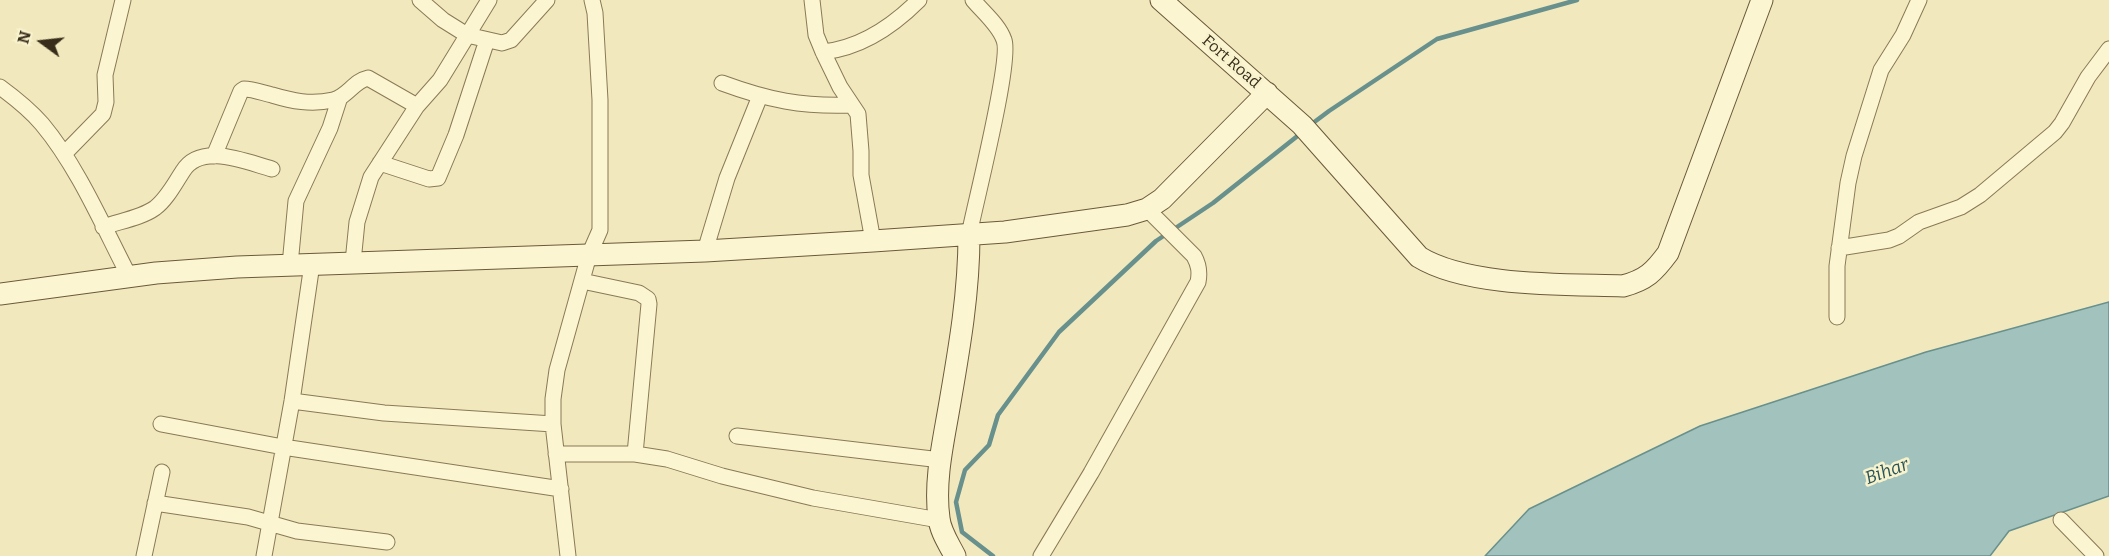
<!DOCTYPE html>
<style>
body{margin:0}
#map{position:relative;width:2109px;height:556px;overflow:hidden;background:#f1e9bd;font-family:Bitter,serif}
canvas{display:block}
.north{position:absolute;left:12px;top:12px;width:60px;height:60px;-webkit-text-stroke:4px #f8f2cd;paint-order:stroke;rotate:285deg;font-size:16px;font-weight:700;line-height:24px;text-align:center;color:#382d1b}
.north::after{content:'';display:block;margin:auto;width:21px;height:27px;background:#382d1b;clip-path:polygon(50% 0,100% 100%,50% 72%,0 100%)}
</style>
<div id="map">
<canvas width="2109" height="556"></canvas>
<div class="north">N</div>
</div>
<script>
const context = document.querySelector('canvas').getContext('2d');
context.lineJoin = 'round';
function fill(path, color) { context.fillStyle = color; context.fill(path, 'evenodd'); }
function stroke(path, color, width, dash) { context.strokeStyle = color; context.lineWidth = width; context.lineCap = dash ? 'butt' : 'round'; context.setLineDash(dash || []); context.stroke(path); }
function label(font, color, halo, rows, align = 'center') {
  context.font = font + ' Bitter,serif'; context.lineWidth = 5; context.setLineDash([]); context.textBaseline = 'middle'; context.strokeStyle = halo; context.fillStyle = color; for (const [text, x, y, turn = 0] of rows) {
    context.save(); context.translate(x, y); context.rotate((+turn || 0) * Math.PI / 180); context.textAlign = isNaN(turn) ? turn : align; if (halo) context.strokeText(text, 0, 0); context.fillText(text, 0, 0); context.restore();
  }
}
const water = new Path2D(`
 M2109,302v194l-100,35 -19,25h-505l44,-47 171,-83 226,-74z`);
const stream = new Path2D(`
 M1309,126l20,-15 108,-72 140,-39
 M993,556l-31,-24 -6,-30 9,-32 24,-25 9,-30 61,-83 97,-91 57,-38 87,-69`);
const street = new Path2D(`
 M420,0l23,20 24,15 35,8 9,-3 36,-40
 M812,0l4,35 7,17 17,35 18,27 3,37v24l12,66
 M823,52c38,-4 69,-25 96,-52
 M722,83c46,17 80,24 130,22
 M0,87c15,11 30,23 42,37 36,43 61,102 87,152
 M64,154l39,-40 3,-12 -1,-27 18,-75
 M214,156l27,-65 3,-2c9,0 19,4 28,6 20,6 39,10 61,5 14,-3 21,-19 35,-22l49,28
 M380,163l49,16 9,-1 18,-43 31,-95
 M103,227c17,-6 38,-9 52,-19 12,-9 20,-25 28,-37 18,-29 63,-9 89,-2
 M969,235c6,-31 43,-175 35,-195 -5,-15 -21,-28 -31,-40
 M1839,248l50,-8 10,-4 20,-14 42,-15 19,-12 75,-63 7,-9 26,-46 21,-28
 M705,251l22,-73 33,-82
 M353,262l4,-40 14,-45 46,-71 23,-26 49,-80
 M290,265l6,-64 34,-73 10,-31
 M582,281l57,12 9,6 1,5 -14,150
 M1837,317v-51l11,-83 6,-27 27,-86 22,-35 16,-35
 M292,401l92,12 169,11
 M161,424l122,23 278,42
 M737,436l204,24
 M556,454h79l32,5 55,17 91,22 126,22
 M155,503l93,14 49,14 90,11
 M2061,520l35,36
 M144,556l18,-84
 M264,556l28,-155 20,-137
 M568,556l-15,-132v-25l4,-29 32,-115 11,-25v-130l-5,-87 -3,-13
 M1041,556l50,-83 107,-191c2,-10 1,-17 -4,-26l-47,-47`);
const secondary = new Path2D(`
 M1161,0l141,125 117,132c49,30 146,27 204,29 23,-6 31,-14 45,-33l94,-253
 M0,294l156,-21 81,-6 468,-16 168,-10 132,-9 122,-17 20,-6 15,-10 105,-106
 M955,556c-6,-12 -15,-25 -16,-38 -5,-36 4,-75 10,-110 10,-58 20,-114 20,-173`);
const streetNames = [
 ["Fort Road",1231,62,41]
];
const waterNames = [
 ["Bihar",1887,472,-20]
];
fill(water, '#a1c2bd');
stroke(water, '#68908c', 1.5);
stroke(stream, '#68908c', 4.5);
stroke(street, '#8a7955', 17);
stroke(secondary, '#6b5939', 23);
stroke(street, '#fbf5d1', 15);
stroke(secondary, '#fbf5d1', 21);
label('16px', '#382d1b', '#f8f2cd', streetNames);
label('italic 18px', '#295559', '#f8f2cd', waterNames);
</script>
